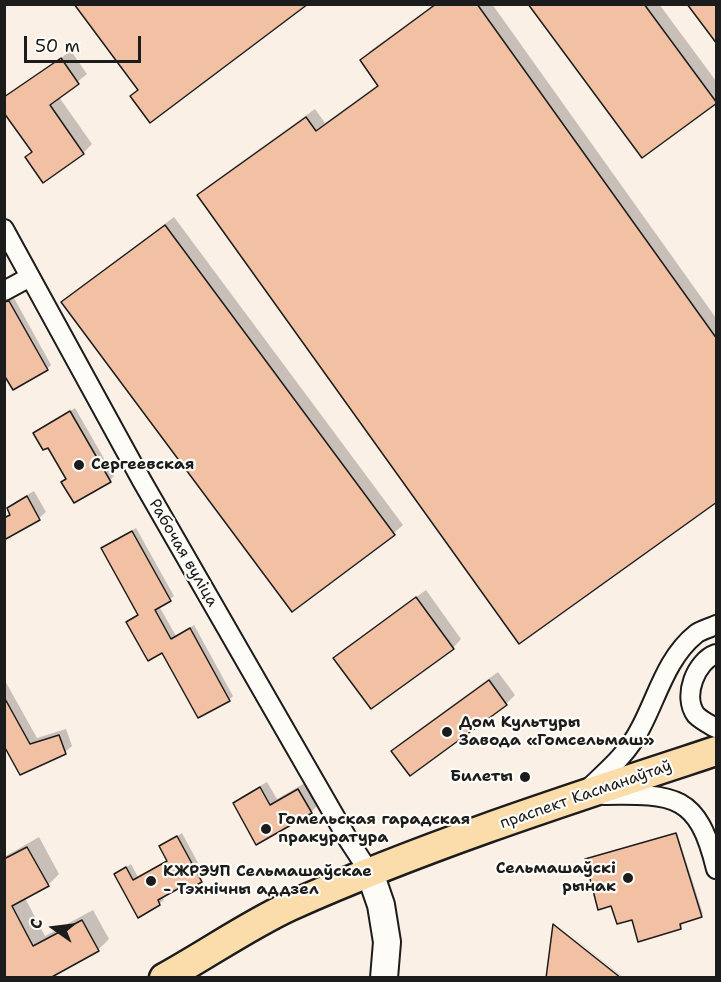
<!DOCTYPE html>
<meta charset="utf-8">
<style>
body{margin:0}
#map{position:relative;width:721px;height:982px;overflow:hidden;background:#fbf0e6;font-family:"Shantell Sans",sans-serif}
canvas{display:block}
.frame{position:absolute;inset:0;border:6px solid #1c1c1c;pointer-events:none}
.north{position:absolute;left:24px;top:898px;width:60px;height:60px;-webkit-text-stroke:4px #fdfcf7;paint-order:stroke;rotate:284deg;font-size:16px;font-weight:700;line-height:24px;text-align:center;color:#1c1c1c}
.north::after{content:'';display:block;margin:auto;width:21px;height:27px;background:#1c1c1c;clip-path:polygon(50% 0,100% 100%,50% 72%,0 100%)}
.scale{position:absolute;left:24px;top:36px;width:117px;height:27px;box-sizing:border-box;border:3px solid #1c1c1c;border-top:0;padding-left:8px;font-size:18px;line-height:21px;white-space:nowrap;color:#1c1c1c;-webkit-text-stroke:4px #fdfcf7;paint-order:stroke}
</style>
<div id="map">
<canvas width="721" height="982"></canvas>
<div class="frame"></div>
<div class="north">С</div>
<div class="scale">50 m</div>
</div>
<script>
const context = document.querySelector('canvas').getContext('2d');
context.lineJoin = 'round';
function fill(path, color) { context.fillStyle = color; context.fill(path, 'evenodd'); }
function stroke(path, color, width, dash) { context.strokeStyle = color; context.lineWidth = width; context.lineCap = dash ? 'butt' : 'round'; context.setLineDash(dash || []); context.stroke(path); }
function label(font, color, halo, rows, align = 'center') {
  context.font = font + ' "Shantell Sans",sans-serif'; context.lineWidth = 4.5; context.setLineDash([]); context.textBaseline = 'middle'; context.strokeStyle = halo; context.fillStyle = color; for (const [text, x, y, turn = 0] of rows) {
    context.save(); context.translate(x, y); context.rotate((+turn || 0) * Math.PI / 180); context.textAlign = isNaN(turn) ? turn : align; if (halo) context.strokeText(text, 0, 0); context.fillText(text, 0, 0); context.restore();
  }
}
const shadow = new Path2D(`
 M435,4h57l224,314v182l-517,-305 9,-9 107,-77 10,14 54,-39 -17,-24 8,-9z
 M529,4h130l57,77v20l-74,55z
 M71,51l16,23 -28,23 33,47 -9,9 -56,4 6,-6 -29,-54z
 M174,217l229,308 -9,8 -102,77 -229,-308 9,-8z
 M14,298l37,67 -4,4 -43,-66z
 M75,408l39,68 -4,4 -43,-2 -18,-32 -14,-13z
 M34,491l12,21 -7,6 -35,20v-21l7,-4 -3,-4 7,-7z
 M136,528l38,68 -15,10 17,30 18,-11 39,71 -4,4 -66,-49 -35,-29 11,-8 -36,-65z
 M426,590l35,49 -8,9 -118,10 9,-9z
 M498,672l17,23 -9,9 -113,47 9,-9z
 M4,679l33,59 29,-9 6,17 -7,6 -61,-10z
 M267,782l10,17 28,-16 13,22 -7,7 -77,-9 7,-6z
 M182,833l23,43 -4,4 -15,9 -2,-5 -22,13 2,3 -5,4 -43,-30 15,-10 7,13 30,-17 -7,-13z
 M677,833l26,81 -22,8 1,4 -2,2 -47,-10 -21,-14 -25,-45z
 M39,837l20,37 -11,11 -23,13 20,38 48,-26 16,29 -11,11 -94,28v-121z
 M556,923l68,55h-1z`);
const building = new Path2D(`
 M74,4h234l-158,119 -20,-27 8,-6z
 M436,4h41l240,335v163l-198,142 -322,-449 109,-78 10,14 62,-45 -18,-26z
 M528,4h116l73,99 -75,55z
 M687,4h30v40z
 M61,58l18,26 -29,21 34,49 -41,29 -18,-26 7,-5 -28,-39v-16z
 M165,225l230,310 -103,77 -231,-310z
 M9,301l39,69 -35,20 -9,-15v-73z
 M70,411l41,71 -37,21 -13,-21 5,-3 -18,-31 -5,2 -10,-17z
 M27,496l13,24 -36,20v-22l6,-3 -3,-7z
 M132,531l39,70 -16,9 16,29 19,-11 40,73 -32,17 -36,-65 -14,8 -22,-39 12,-7 -37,-67z
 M416,597l38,52 -83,60 -38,-51z
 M489,680l18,25 -97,71 -19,-25z
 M4,697l26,47 29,-9 7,19 -46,21 -16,-29z
 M260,787l10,18 28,-16 14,24 -56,32 -23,-42z
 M676,833l26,84 -22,7 1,5 -43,13 -6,-22 -15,4 -6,-18 -13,4 -13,-51z
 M177,836l25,46 -16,9 -3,-5 -25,14 2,5 -22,13 -24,-44 12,-7 7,13 34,-19 -8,-15z
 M27,847l22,39 -37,20 21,40 49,-26 17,31 -49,27h-46v-119z
 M553,924l68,54h-75z`);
const minor = new Path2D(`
 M4,229l138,252 207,360 21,32
 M4,291l26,-14
 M716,654c-20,7 -34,42 -20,61 6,6 13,9 20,13
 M589,788c19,-18 39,-35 51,-59 17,-31 26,-71 56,-95 5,-4 14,-6 20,-9
 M604,795c71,-1 94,-1 112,74`);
const secondary = new Path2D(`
 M370,873l11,32 6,37 -3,36`);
const primary = new Path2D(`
 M164,978c42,-23 83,-52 126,-72 139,-62 283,-108 426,-155`);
const markers = [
 [79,465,6,"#1c1c1c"],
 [447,732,6,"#1c1c1c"],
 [525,777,6,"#1c1c1c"],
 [266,829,6,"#1c1c1c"],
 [628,878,6,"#1c1c1c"],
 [151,881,6,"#1c1c1c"]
];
const poiNames = [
 ["Сергеевская",91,465],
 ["Дом Культуры",459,723],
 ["Завода «Гомсельмаш»",459,741],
 ["Билеты",513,777,"right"],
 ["Гомельская гарадская",278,820],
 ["пракуратура",278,838],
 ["Сельмашаўскі",616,869,"right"],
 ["рынак",616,887,"right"],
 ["КЖРЭУП Сельмашаўскае",163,872],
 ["- Тэхнічны аддзел",163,890]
];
const streetNames = [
 ["Рабочая вуліца",183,553,60],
 ["праспект Касманаўтаў",586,795,-19]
];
fill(shadow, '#0003');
fill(building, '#f2c0a2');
stroke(building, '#1c1c1c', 1.5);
stroke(minor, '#1c1c1c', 22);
stroke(secondary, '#1c1c1c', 30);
stroke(primary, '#1c1c1c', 33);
stroke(minor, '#fdfcf7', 18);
stroke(secondary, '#fdfcf7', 26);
stroke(primary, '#fbddab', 28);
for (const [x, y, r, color] of markers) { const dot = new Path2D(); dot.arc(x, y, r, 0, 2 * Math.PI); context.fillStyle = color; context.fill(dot); stroke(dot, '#fdfcf7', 2); }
label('bold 16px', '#1c1c1c', '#fdfcf7', poiNames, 'left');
label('16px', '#1c1c1c', '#fdfcf7', streetNames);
</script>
